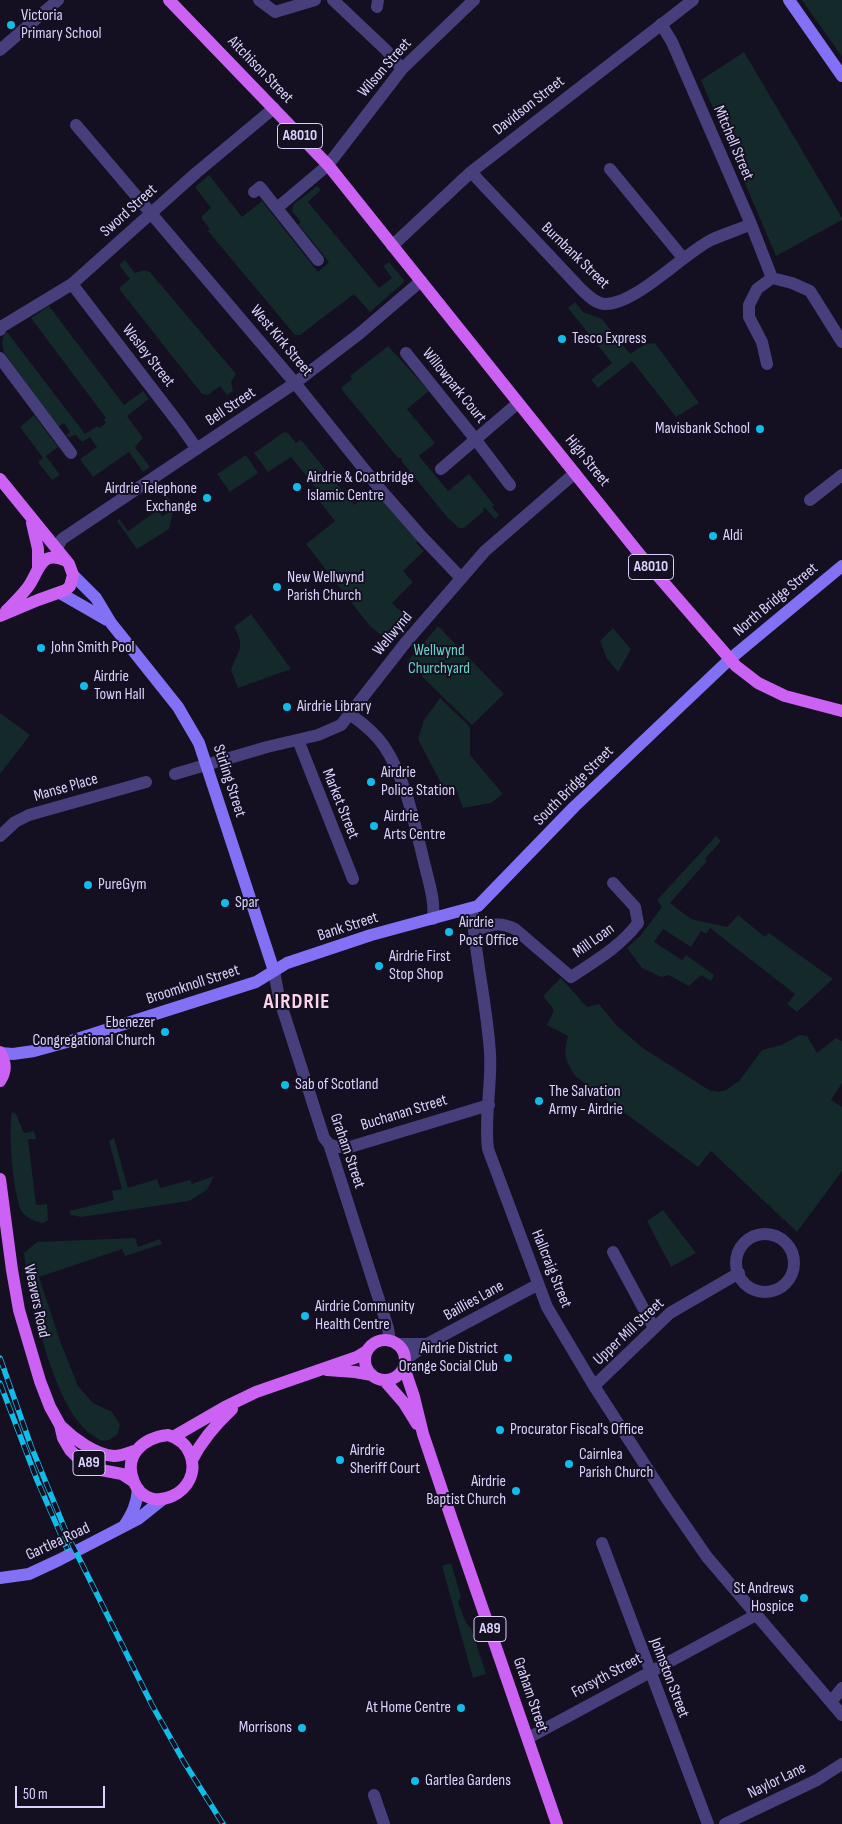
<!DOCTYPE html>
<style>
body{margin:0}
#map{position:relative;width:842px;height:1824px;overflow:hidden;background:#140f21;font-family:"Sofia Sans Condensed",sans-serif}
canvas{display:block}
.scale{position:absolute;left:15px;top:1786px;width:90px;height:22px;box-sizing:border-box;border:2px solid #dbd2fc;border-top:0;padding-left:6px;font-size:15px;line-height:18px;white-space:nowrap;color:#dbd2fc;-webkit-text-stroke:4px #140f21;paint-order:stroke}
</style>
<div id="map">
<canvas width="842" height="1824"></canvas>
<div class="scale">50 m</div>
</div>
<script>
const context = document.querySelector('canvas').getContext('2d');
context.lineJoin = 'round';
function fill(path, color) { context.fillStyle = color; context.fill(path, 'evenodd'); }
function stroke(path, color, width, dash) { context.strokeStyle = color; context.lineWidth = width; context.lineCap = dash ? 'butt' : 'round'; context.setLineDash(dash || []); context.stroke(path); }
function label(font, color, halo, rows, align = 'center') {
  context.font = font + ' "Sofia Sans Condensed",sans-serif'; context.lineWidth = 4; context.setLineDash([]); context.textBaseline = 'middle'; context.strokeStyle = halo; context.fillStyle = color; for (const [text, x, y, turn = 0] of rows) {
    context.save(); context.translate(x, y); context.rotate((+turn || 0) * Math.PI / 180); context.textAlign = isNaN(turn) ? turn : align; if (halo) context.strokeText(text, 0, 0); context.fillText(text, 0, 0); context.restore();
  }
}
const green = new Path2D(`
 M802,0h40v57z
 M744,52l98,166v2l-66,36 -75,-176z
 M209,175l33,42 20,-16 56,71 11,-10 -31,-38 3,-2 -9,-11 1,-6 24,-19 4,4 -13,12 71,86 13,-10 -9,-12 6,-4 15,18 -1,3 -33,29 -16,-18 -54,41h-5l-87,-104 2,-2 -8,-10v-3l9,-8 -16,-21z
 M125,260l10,13 9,-3 6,2 86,102 -5,8 2,9 -6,4 -7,-9 -12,9 -6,-1 -82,-104v-3l10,-8 -11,-14z
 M575,302l8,10 19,7 28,35 15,-10 10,-1 44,60 -23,14 -44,-56 -34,27 -7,-8 21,-17 -44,-55z
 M49,306l75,99 19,-14 6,8 -22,17 16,22 -8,9 15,20 -7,5 -14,-20 -36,25 -13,-18 17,-12 -7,-10 -8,5 -6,-7 -7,2 -3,-1 4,-4 -6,-9 -6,4 -53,-73c-3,-8 -5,-16 2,-22l78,102 12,-8 2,2 7,-5 -2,-3 2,-2 -75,-100z
 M388,346l41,45 -22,18 28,34 -16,13 29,35 21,-17 25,31 -2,2 7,8 -4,4 -10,-11 -2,1 1,2 -20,17h-5l-12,-11 -39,-48 -6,-7v-4h-4l-56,-68v-3l10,-8 -2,-3z
 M34,415l24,32 -12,9 14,19 -8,5 -14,-18 5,-4 -23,-31z
 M284,432l4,1 8,10 4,-3 3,2 51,63 24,-19 44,51 -6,6 8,8 -21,20 9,10v2l-20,20 20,19 -20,22 -23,-19 -63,-81 29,-23 -15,-19 4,-4 -33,-41 -23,15 -14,-19z
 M246,455l12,18 -28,19 -13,-18z
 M163,490l11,17 -5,22 -32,20 -20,-28 2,-2 9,12 30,-21 4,6 9,-5 -11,-19z
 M251,614l40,55 -53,19 -7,-18c7,-20 15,-22 3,-43z
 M438,626l66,68 -32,31 -65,-63z
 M613,628l18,21 -13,23 -11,-13 -7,-18z
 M440,698l30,29v28l33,39 -12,9 -28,5 -7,-19 -13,-2 -25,-48 6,-19z
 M0,713l30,22 -30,39z
 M716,836l5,5 -16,18 2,2 -37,42 21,16 36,8 11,-12 27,22 4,-4 64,46 -36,33 -10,-8 8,-10 -85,-66 -4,6 -5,-3 -10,16 -28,-18 -9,13 28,18 4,-5 28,20 -3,6 -10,-6 -12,11 -21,-11 -7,2 -19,-9 -15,-20 14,-13 21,-28 -5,-7z
 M561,978l26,29 12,-3 17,21 27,23 66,42 10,2 7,-2 14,-10 22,-30 19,-5 19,-10 7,1 10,17 19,-15 6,3v42l-11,17 11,7v64l-45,61 -86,-81 -13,16 -122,-90c-11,-17 -13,-22 -8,-41l-21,-11 7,-15 -11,-14z
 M12,1112l4,2 8,19 10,-2 2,8h-8l8,66 11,-1 1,16 -5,3c-7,-1 -16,-5 -20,-10 -10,-13 -15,-85 -11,-101z
 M114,1138l14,50 29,-9 3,9 30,-8 2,4 22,-8 -7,14 -18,11 -108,16 -10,-2 -2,-4 45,-11 -2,-9 10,-2 -13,-48z
 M663,1210l33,43 -25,14 -24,-46z
 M135,1238l3,9 22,-8 2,5 -37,12 -3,-7 -83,28 21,64 18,45 15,17 19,9 8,12 -2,10c-3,2 -7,5 -10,6 -6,2 -10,-1 -14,-4 -39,-21 -65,-141 -70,-183l13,-11z
 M451,1563l10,34 -3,5 8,21 5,5 15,46 -13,4 -31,-112z`);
const street = new Path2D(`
 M259,0l16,12 40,-12
 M333,0l53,50 16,19
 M377,7l1,-7
 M661,24l11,18 79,182 21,54
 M0,50l58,-50
 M76,125l219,258 85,106 42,48 39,41
 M610,169l73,89
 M471,172l110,117c6,6 14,14 23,15 30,2 79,-50 107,-64 13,-6 27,-10 40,-16
 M254,192l6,-5 58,73
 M277,208l51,-43 74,-96 72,-69
 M392,246l79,-74 222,-172
 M772,278l20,5 18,8 32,51
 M72,284l108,141 17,24
 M0,330l1,-3 71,-43 124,-111 78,-65
 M406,353l70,87 34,45
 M0,358l71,95
 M767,364l-5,-22 -13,-25v-12l8,-16 15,-11
 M441,469l77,-66
 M810,500l32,-25
 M58,552v-6l4,-7 233,-156 64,-49 62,-53
 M351,715c13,9 24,18 33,31 23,35 31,80 41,120 4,17 10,34 8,53
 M298,740l55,139
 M175,774l92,-27 51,-12 23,-10 65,-83 79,-91 90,-78
 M0,836l15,-14 14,-7 117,-33
 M472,909c3,48 15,96 18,144 2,32 -6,64 -2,96l59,158 47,79 73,113 40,58 135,158
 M474,931c17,-6 24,-10 41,-2l56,48c24,-16 49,-30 67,-54l-3,-16 -22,-24
 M274,971l5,27 45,140 5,6 59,184 2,13
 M329,1144l8,3h13l139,-42
 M736 1263a29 29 0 1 1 58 0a29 29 0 1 1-58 0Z
 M613,1252l41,76
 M396,1344h31
 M405,1360l22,-16 110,-59
 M594,1386l76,-73 69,-40
 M602,1543l106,281
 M831,1702l11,-14
 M528,1738l228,-123
 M374,1795l10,29
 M725,1824l92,-44 25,-16`);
const secondary = new Path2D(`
 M789,0l53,76
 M73,575l23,23 15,25 67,84 21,36 75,228
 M60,593l47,27
 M0,1053l13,1 21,-3 40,-11 182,-58 31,-19 84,-28 107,-29 96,-99 156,-148 112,-93
 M124,1526c8,-12 13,-22 14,-37
 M0,1578l29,-4 30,-14 79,-41 25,-20`);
const primary = new Path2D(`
 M169,0l159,165 317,396 91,105 22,17 27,13 57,15
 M0,479l69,85 4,11 -3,11 -4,4 -28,10 -38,16
 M32,523l6,26v19
 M6,611c8,-8 16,-16 22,-24 11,-15 12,-37 36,-27
 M0,1052c6,10 7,19 0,29
 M0,1179l12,91 7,40 21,71 10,26 10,18 3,13 7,12 7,7 24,13 21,4 12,8
 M365 1360a20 20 0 1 1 40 0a20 20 0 1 1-40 0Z
 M404,1367l10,30 9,37 30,89 104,301
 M327,1370l28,2 17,3
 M384,1380l20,23 13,21
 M62,1427c12,12 34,28 52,29 7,0 14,-3 20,-5
 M168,1435c10,3 18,9 22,19 15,38 -42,64 -56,28 -11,-26 8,-44 34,-47z
 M173,1437l52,-30 31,-15 101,-35 10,-6
 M192,1460c10,-20 24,-36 40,-51`);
const rail = new Path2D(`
 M0,1358l31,88 36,88 85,171 32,57 39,62
 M0,1383l37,97 30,69`);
const markers = [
 [11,25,5,"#11bce9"],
 [562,339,5,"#11bce9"],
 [760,429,5,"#11bce9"],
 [297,487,5,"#11bce9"],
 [207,498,5,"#11bce9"],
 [713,536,5,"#11bce9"],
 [277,587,5,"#11bce9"],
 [41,648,5,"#11bce9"],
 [84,686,5,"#11bce9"],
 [287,707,5,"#11bce9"],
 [371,782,5,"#11bce9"],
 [374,826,5,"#11bce9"],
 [88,885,5,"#11bce9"],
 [225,903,5,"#11bce9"],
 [449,932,5,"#11bce9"],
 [379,966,5,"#11bce9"],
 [165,1032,5,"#11bce9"],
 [285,1085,5,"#11bce9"],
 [539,1101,5,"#11bce9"],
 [305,1316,5,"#11bce9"],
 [508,1358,5,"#11bce9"],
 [500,1430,5,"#11bce9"],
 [340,1460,5,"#11bce9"],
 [569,1464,5,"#11bce9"],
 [516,1491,5,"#11bce9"],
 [804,1598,5,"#11bce9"],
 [461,1708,5,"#11bce9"],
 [302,1728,5,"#11bce9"],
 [415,1781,5,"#11bce9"]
];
const shields = [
 [300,136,45],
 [651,567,45],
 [89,1463,32],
 [490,1629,32]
];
const shieldNames = [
 ["A8010",300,136],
 ["A8010",651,567],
 ["A89",89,1463],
 ["A89",490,1629]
];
const poiNames = [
 ["Victoria",21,16],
 ["Primary School",21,34],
 ["Tesco Express",572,339],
 ["Mavisbank School",750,429,"right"],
 ["Airdrie & Coatbridge",307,478],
 ["Islamic Centre",307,496],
 ["Airdrie Telephone",197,489,"right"],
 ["Exchange",197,507,"right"],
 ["Aldi",723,536],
 ["New Wellwynd",287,578],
 ["Parish Church",287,596],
 ["John Smith Pool",51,648],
 ["Airdrie",94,677],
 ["Town Hall",94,695],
 ["Airdrie Library",297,707],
 ["Airdrie",381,773],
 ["Police Station",381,791],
 ["Airdrie",384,817],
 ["Arts Centre",384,835],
 ["PureGym",98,885],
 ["Spar",235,903],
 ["Airdrie",459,923],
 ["Post Office",459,941],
 ["Airdrie First",389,957],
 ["Stop Shop",389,975],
 ["Ebenezer",155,1023,"right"],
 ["Congregational Church",155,1041,"right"],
 ["Sab of Scotland",295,1085],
 ["The Salvation",549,1092],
 ["Army - Airdrie",549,1110],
 ["Airdrie Community",315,1307],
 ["Health Centre",315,1325],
 ["Airdrie District",498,1349,"right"],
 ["Orange Social Club",498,1367,"right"],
 ["Procurator Fiscal's Office",510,1430],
 ["Airdrie",350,1451],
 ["Sheriff Court",350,1469],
 ["Cairnlea",579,1455],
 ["Parish Church",579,1473],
 ["Airdrie",506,1482,"right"],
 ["Baptist Church",506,1500,"right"],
 ["St Andrews",794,1589,"right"],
 ["Hospice",794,1607,"right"],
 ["At Home Centre",451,1708,"right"],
 ["Morrisons",292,1728,"right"],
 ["Gartlea Gardens",425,1781]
];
const streetNames = [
 ["Wilson Street",385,68,-49],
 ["Aitchison Street",260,70,46],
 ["Davidson Street",529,106,-38],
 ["Mitchell Street",733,143,67],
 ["Sword Street",129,211,-42],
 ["Burnbank Street",575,256,44],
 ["West Kirk Street",281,341,50],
 ["Wesley Street",148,356,52],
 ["Willowpark Court",454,386,51],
 ["Bell Street",231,407,-34],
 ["High Street",587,461,51],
 ["North Bridge Street",776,600,-40],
 ["Wellwynd",393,634,-50],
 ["Stirling Street",229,781,72],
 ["South Bridge Street",574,786,-45],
 ["Manse Place",66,788,-16],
 ["Market Street",340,804,68],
 ["Bank Street",348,927,-18],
 ["Mill Loan",594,941,-36],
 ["Broomknoll Street",193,985,-18],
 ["Buchanan Street",404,1113,-17],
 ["Graham Street",347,1151,71],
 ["Hallcraig Street",551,1269,68],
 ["Weavers Road",36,1301,78],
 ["Baillies Lane",474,1301,-29],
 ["Upper Mill Street",629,1332,-43],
 ["Gartlea Road",58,1542,-25],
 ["Forsyth Street",607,1676,-28],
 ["Johnston Street",669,1678,69],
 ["Graham Street",530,1695,71],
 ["Naylor Lane",777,1781,-26]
];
const parkNames = [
 ["Wellwynd",439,651],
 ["Churchyard",439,669]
];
const districtNames = [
 ["AIRDRIE",297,1003]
];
fill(green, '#13292a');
stroke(street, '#473e7c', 12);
stroke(secondary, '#8271f4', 12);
stroke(primary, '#cc62f3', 12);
stroke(rail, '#11bce9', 5.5);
stroke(rail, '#140f21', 4, [11]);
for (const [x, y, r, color] of markers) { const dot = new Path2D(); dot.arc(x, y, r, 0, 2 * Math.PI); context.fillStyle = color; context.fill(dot); stroke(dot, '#140f21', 2); }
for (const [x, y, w] of shields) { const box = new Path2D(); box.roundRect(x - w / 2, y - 12.5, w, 25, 4); context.fillStyle = '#140f21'; context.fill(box); stroke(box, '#dbd2fc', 1); }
label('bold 15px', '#dbd2fc', null, shieldNames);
label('16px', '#dbd2fc', '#140f21', poiNames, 'left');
label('16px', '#dbd2fc', '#140f21', streetNames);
label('16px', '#64d6c5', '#140f21', parkNames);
context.letterSpacing = '1px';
label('bold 21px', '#fcd4e9', '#140f21', districtNames);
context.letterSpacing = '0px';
</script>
